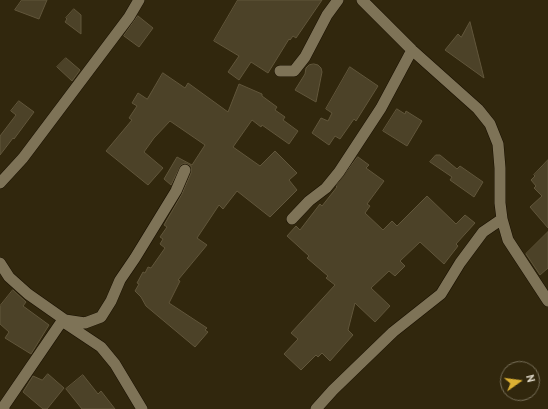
<!DOCTYPE html>
<style>
body{margin:0}
#map{position:relative;width:548px;height:409px;overflow:hidden;background:#31270d;font-family:"PT Sans",sans-serif}
canvas{display:block}
.north{position:absolute;left:500px;top:361px;width:40px;height:40px;box-sizing:border-box;background:#31270d;border:1px solid #776f59;border-radius:50%;rotate:76deg;font-size:11px;font-weight:700;line-height:16px;text-align:center;color:#e0dacb}
.north::after{content:'';display:block;margin:auto;width:14px;height:18px;background:#ddb133;clip-path:polygon(50% 0,100% 100%,50% 72%,0 100%)}
</style>
<div id="map">
<canvas width="548" height="409"></canvas>
<div class="north">N</div>
</div>
<script>
const context = document.querySelector('canvas').getContext('2d');
context.lineJoin = 'round';
function fill(path, color) { context.fillStyle = color; context.fill(path, 'evenodd'); }
function stroke(path, color, width, dash) { context.strokeStyle = color; context.lineWidth = width; context.lineCap = dash ? 'butt' : 'round'; context.setLineDash(dash || []); context.stroke(path); }
const building = new Path2D(`
 M22,0h25l-8,19 -24,-9z
 M238,0h84l-26,38 -3,-2 -3,4 -1,-1 -21,34 -17,-11 -12,18 -11,-8 11,-16 -25,-15z
 M74,9l7,6v19l-16,-12 2,-3 -1,-1z
 M138,16l15,12 -14,19 -15,-11z
 M470,22l14,56 -39,-28 13,-16 3,3z
 M66,58l14,12 -8,11 -15,-14z
 M314,64l4,1 3,3 1,4 -6,30 -21,-12 10,-16 1,-6 3,-3z
 M350,67l28,19 -22,35 -2,-2 -14,20 -5,-3 -6,9 -17,-12 9,-15 7,3 4,-8 -6,-4z
 M163,73l22,15 3,-5 40,29 11,-28 23,10v2l15,11 -2,3 10,7 -2,3 15,11 -9,13 -27,-19 -1,2 -9,-7 -19,27 27,19 15,-15 22,22 -8,7 8,10 -27,27 -33,-26 -14,18 -4,-4 -22,33 10,7 -29,35 2,1 -11,22 38,25 -2,2 3,2 -13,15 -49,-41 -5,-9 -6,-6 4,-7 -2,-1 6,-11 2,1 3,-6 3,1 14,-20 -5,-4 3,-5 -3,-2 7,-10 -3,-2 18,-31 9,-21v-7l-6,-3 -4,2 -10,20 -7,-6 13,-22 15,8 13,-20 -35,-24 -16,17 -10,14 19,16 -15,17 -42,-34 26,-31 -3,-2 8,-12 -5,-3 6,-10 9,6z
 M19,101l15,11 -20,27 -1,-1 -13,17v-19l16,-21 -5,-4z
 M397,109l8,5 1,-3 16,10 -15,25 -24,-15z
 M436,155h4l17,14 3,-3 23,16 -9,15 -24,-17 2,-3 -22,-15z
 M358,157l11,8 -3,3 18,13 -17,23 3,2 -5,7 18,17 9,-9 5,5 30,-30 29,28 9,-9 10,8 -19,21 2,2 -14,18 -24,-22 -20,19 5,5 -10,10 -6,-5 -18,17 19,18 -15,16 -20,-19 -7,27 5,5 -23,26 -8,-8 -4,4 -2,-2 -15,15 -17,-16 14,-15 -7,-6 44,-48 -9,-7 2,-2 -21,-18 2,-2 -22,-20 9,-10 4,4 20,-26 2,2 15,-19 -1,-1z
 M548,160v68l-18,-21 12,-11 -8,-8 2,-2 -5,-6 4,-4 -1,-1z
 M548,232v36l-8,7 -14,-21z
 M13,290l13,12 -3,4 26,19 -18,29 -26,-16 4,-6 -9,-8v-18z
 M48,374l16,14 -17,21h-4l-20,-17 10,-16 9,4z
 M83,375l15,19 3,-3 14,18h-33l-16,-20z`);
const minor = new Path2D(`
 M362,0l50,50 66,59 12,15 8,20 2,24v35l2,16 6,21 40,61
 M280,71h14l11,-14 22,-42 11,-15
 M0,183l23,-25 106,-141 10,-17
 M292,219l17,-18 17,-13 13,-16 42,-64 31,-58
 M0,263l9,14 19,17 37,26 -3,1 39,26 14,17 27,45
 M65,320l20,3 16,-6 10,-16 9,-21 15,-22 41,-67 9,-21
 M4,409v-3l58,-85
 M316,409l17,-19 60,-58 48,-38 19,-31 23,-31 19,-13`);
fill(building, '#4c4228');
stroke(building, '#61563b', 1);
stroke(minor, '#191000', 12);
stroke(minor, '#7e7357', 11);
</script>
